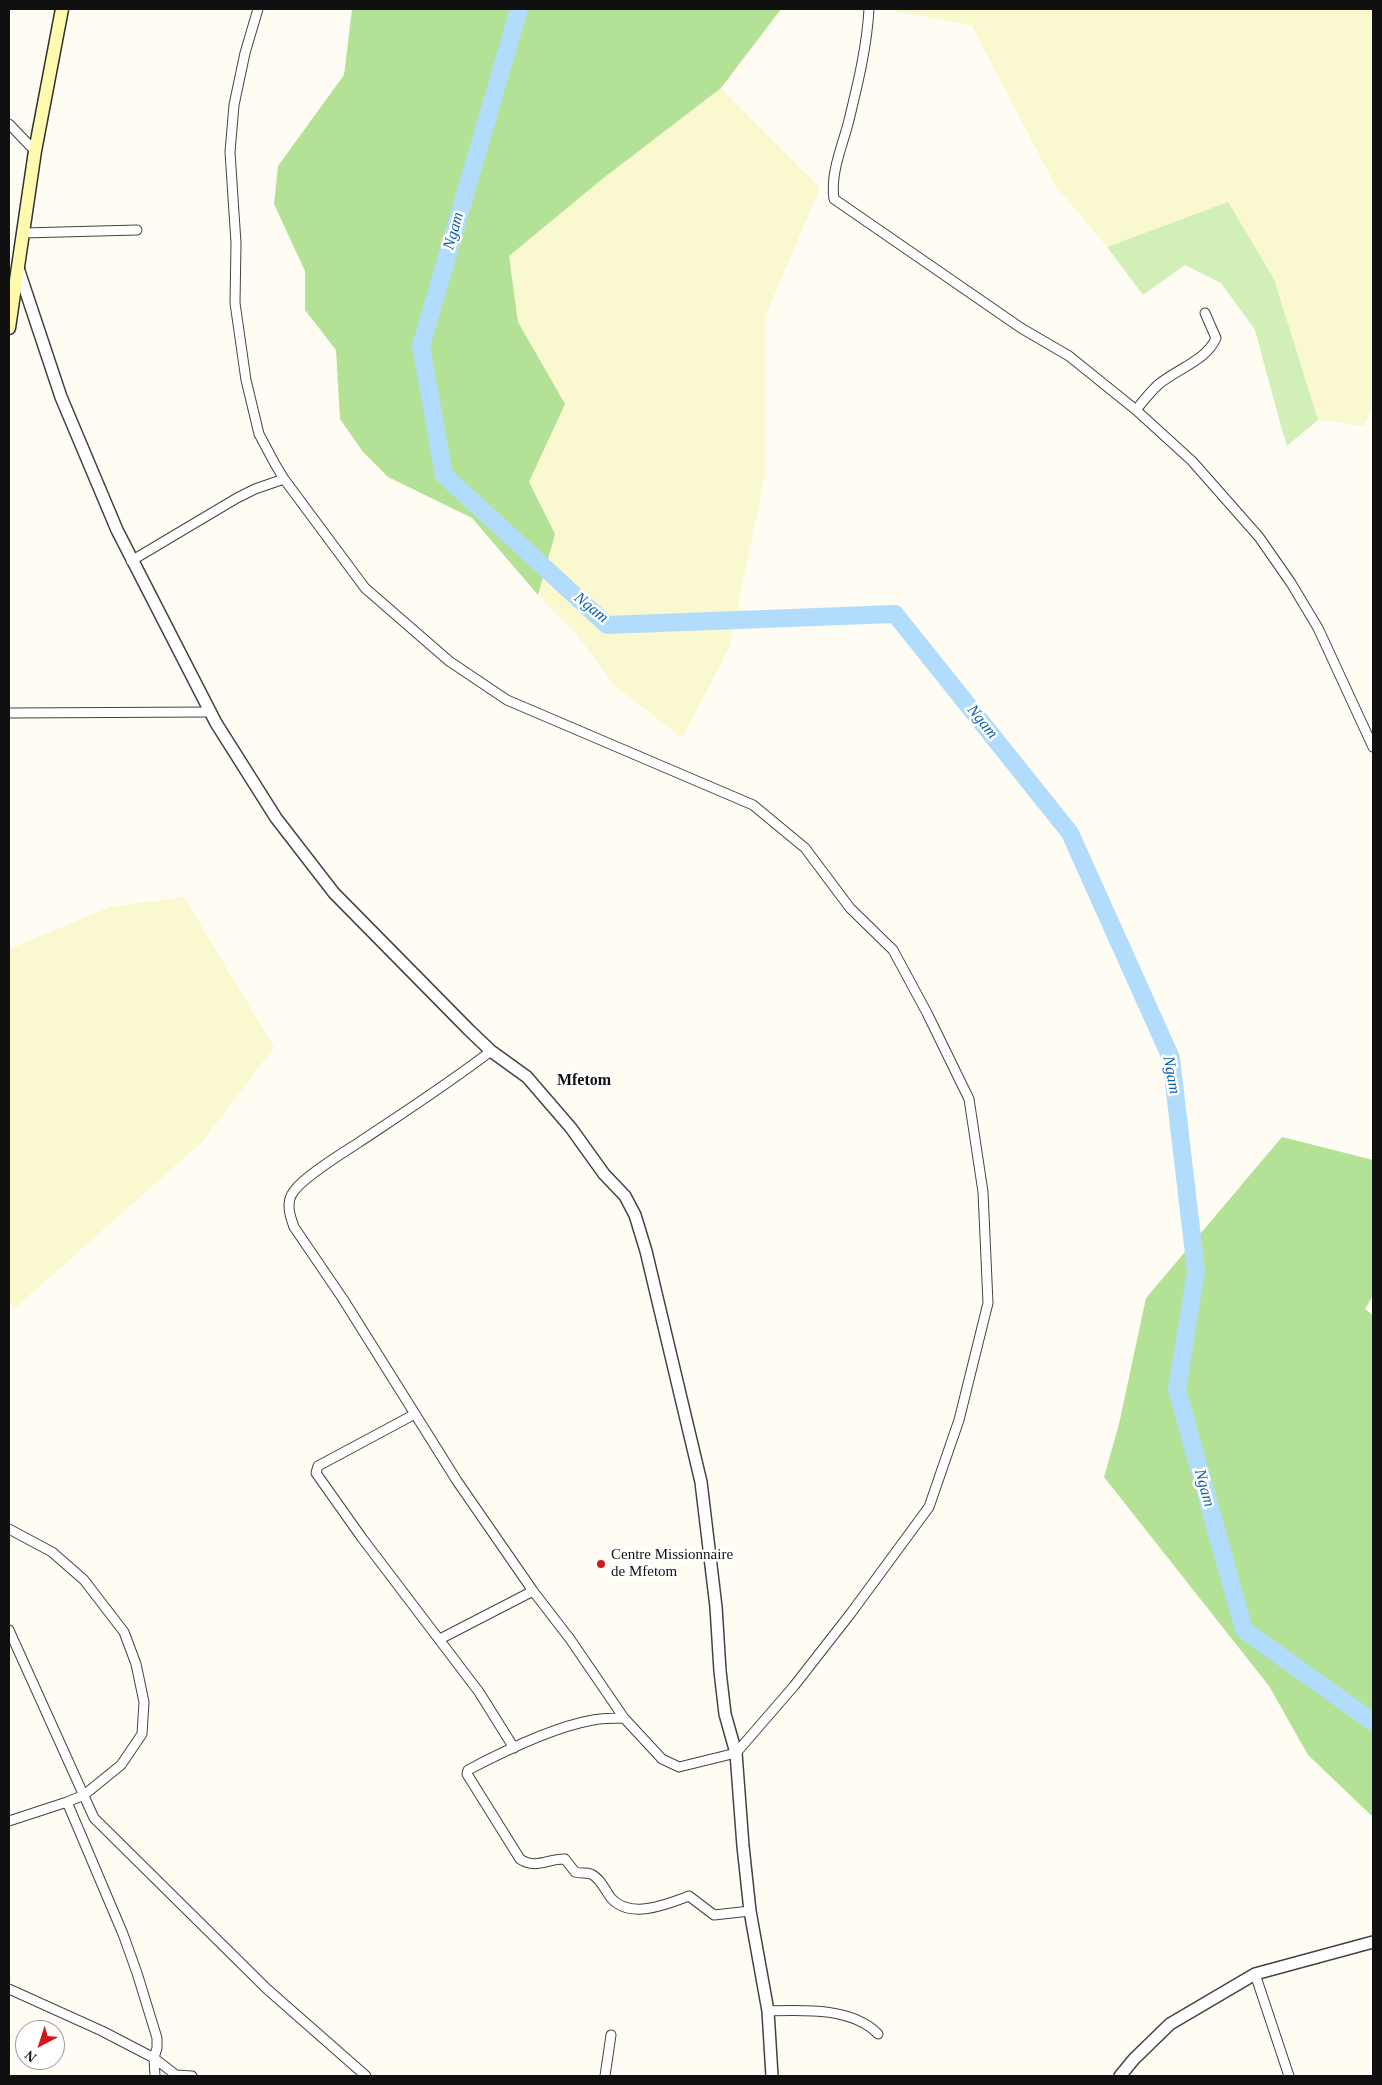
<!DOCTYPE html>
<style>
body{margin:0}
#map{position:relative;width:1382px;height:2085px;overflow:hidden;background:#fffdf3;font-family:Georgia,serif}
canvas{display:block}
.frame{position:absolute;inset:0;border:10px solid #101010;pointer-events:none}
.north{position:absolute;left:15px;top:2020px;width:50px;height:50px;box-sizing:border-box;background:#fff;border:1px solid #9f9f9f;border-radius:50%;rotate:220deg;font-size:14px;font-weight:700;line-height:20px;text-align:center;color:#101010}
.north::after{content:'';display:block;margin:auto;width:18px;height:22px;background:#d01918;clip-path:polygon(50% 0,100% 100%,50% 72%,0 100%)}
</style>
<div id="map">
<canvas width="1382" height="2085"></canvas>
<div class="frame"></div>
<div class="north">N</div>
</div>
<script>
const context = document.querySelector('canvas').getContext('2d');
context.lineJoin = 'round';
function fill(path, color) { context.fillStyle = color; context.fill(path, 'evenodd'); }
function stroke(path, color, width, dash) { context.strokeStyle = color; context.lineWidth = width; context.lineCap = dash ? 'butt' : 'round'; context.setLineDash(dash || []); context.stroke(path); }
function label(font, color, halo, rows, align = 'center') {
  context.font = font + ' Georgia,serif'; context.lineWidth = 5; context.setLineDash([]); context.textBaseline = 'middle'; context.strokeStyle = halo; context.fillStyle = color; for (const [text, x, y, turn = 0] of rows) {
    context.save(); context.translate(x, y); context.rotate((+turn || 0) * Math.PI / 180); context.textAlign = isNaN(turn) ? turn : align; if (halo) context.strokeText(text, 0, 0); context.fillText(text, 0, 0); context.restore();
  }
}
const farmland = new Path2D(`
 M888,9h485v396l-9,21 -46,-6 -44,-141 -46,-77 -121,45 -52,-62 -83,-159z
 M721,88l99,100 -55,129 1,154 -37,177 -47,90 -68,-53 -39,-53 -37,-37 17,-61 -26,-52 36,-78 -47,-82 -9,-66 92,-76z
 M184,897l90,150 -71,94 -189,168 -5,-9v-351l101,-42z`);
const green = new Path2D(`
 M1228,202l46,77 44,141 -31,26 -5,-16 -27,-100 -34,-47 -36,-18 -42,30 -36,-48z`);
const forest = new Path2D(`
 M352,9h429l-60,79 -120,92 -92,76 9,66 47,82 -36,78 26,52 -17,61 -66,-77 -84,-41 -25,-25 -23,-33 -4,-69 -31,-40v-39l-31,-67 4,-38 66,-91z
 M1282,1137l91,23v136l-8,13 8,6v502l-65,-62 -39,-69 -165,-209 15,-53 27,-126z`);
const river = new Path2D(`
 M519,9l-98,337 23,129 163,150 288,-11 175,219 101,225 25,213 -19,118 67,241 129,92`);
const minor = new Path2D(`
 M258,9l-13,44 -11,52 -4,47 6,91 -1,60 11,77 13,54 16,30 9,15 81,109 84,73 58,39 246,105 52,43 45,60 43,42 34,63 42,86 14,93 5,111 -29,117 -30,87 -78,106 -57,73 -58,67 -57,14 -17,-8 -38,-41 -54,-79 -37,-48 -76,-110 -114,-182 -49,-72c-4,-11 -9,-25 0,-36 11,-15 47,-37 64,-48 45,-30 90,-59 133,-92
 M869,9c-2,37 -11,74 -20,111 -6,25 -19,52 -15,79l187,129 48,28 67,54 56,51 67,76 32,46 27,45 55,119
 M9,124l26,27
 M23,233l114,-3
 M1136,410c7,-9 15,-19 23,-26 18,-15 48,-24 57,-46l-11,-25
 M131,561l106,-63 18,-9 29,-10
 M9,713l201,-1
 M415,1414l-97,52 -2,7 46,65 117,154 35,56
 M9,1529l43,23 32,28 40,52 12,32 8,38 -2,32 -21,31 -37,30 -17,7 -58,19
 M9,1630l85,188 173,171 99,87
 M440,1639l93,-48
 M624,1718c-10,0 -21,0 -31,2 -40,7 -89,31 -125,50l-1,4 53,85c16,11 29,-1 45,0l10,13c5,2 11,0 16,2 9,4 14,16 20,24 19,22 57,6 78,-2l25,19 36,-4
 M67,1802l56,132 14,39 20,65v10l-3,10 22,17 16,1
 M1255,1974l34,102
 M9,1989l93,42 52,27 1,18
 M768,2011c34,-1 84,-4 110,23
 M605,2076l6,-41`);
const tertiary = new Path2D(`
 M18,268l43,129 56,133 99,193 60,95 58,75 135,137 22,21 36,26 44,51 33,46 21,22 10,19 11,36 55,231 15,125 4,64 5,43 11,39 7,93 7,65 18,100 4,65
 M1120,2076l14,-17 36,-35 85,-50 118,-32`);
const secondary = new Path2D(`
 M9,328l26,-177 27,-142`);
const markers = [
 [601,1564,5,"#d01918"]
];
const poiNames = [
 ["Centre Missionnaire",611,1555],
 ["de Mfetom",611,1572]
];
const waterNames = [
 ["Ngam",454,231,-74],
 ["Ngam",591,608,39],
 ["Ngam",982,722,51],
 ["Ngam",1171,1075,80],
 ["Ngam",1204,1488,74]
];
const neighbourhoodNames = [
 ["Mfetom",584,1081]
];
fill(farmland, '#f9f8cf');
fill(green, '#d1efb7');
fill(forest, '#b3e195');
stroke(river, '#b1dcfc', 18);
stroke(minor, '#434343', 11);
stroke(tertiary, '#434343', 14);
stroke(secondary, '#323232', 15);
stroke(minor, '#fff', 9);
stroke(tertiary, '#fff', 11);
stroke(secondary, '#fffaae', 12);
for (const [x, y, r, color] of markers) { const dot = new Path2D(); dot.arc(x, y, r, 0, 2 * Math.PI); context.fillStyle = color; context.fill(dot); stroke(dot, '#fff', 2); }
label('15px', '#101010', '#fff', poiNames, 'left');
label('italic 16px', '#0a5fb1', '#fff', waterNames);
label('bold 16px', '#101010', '#fff', neighbourhoodNames);
</script>
